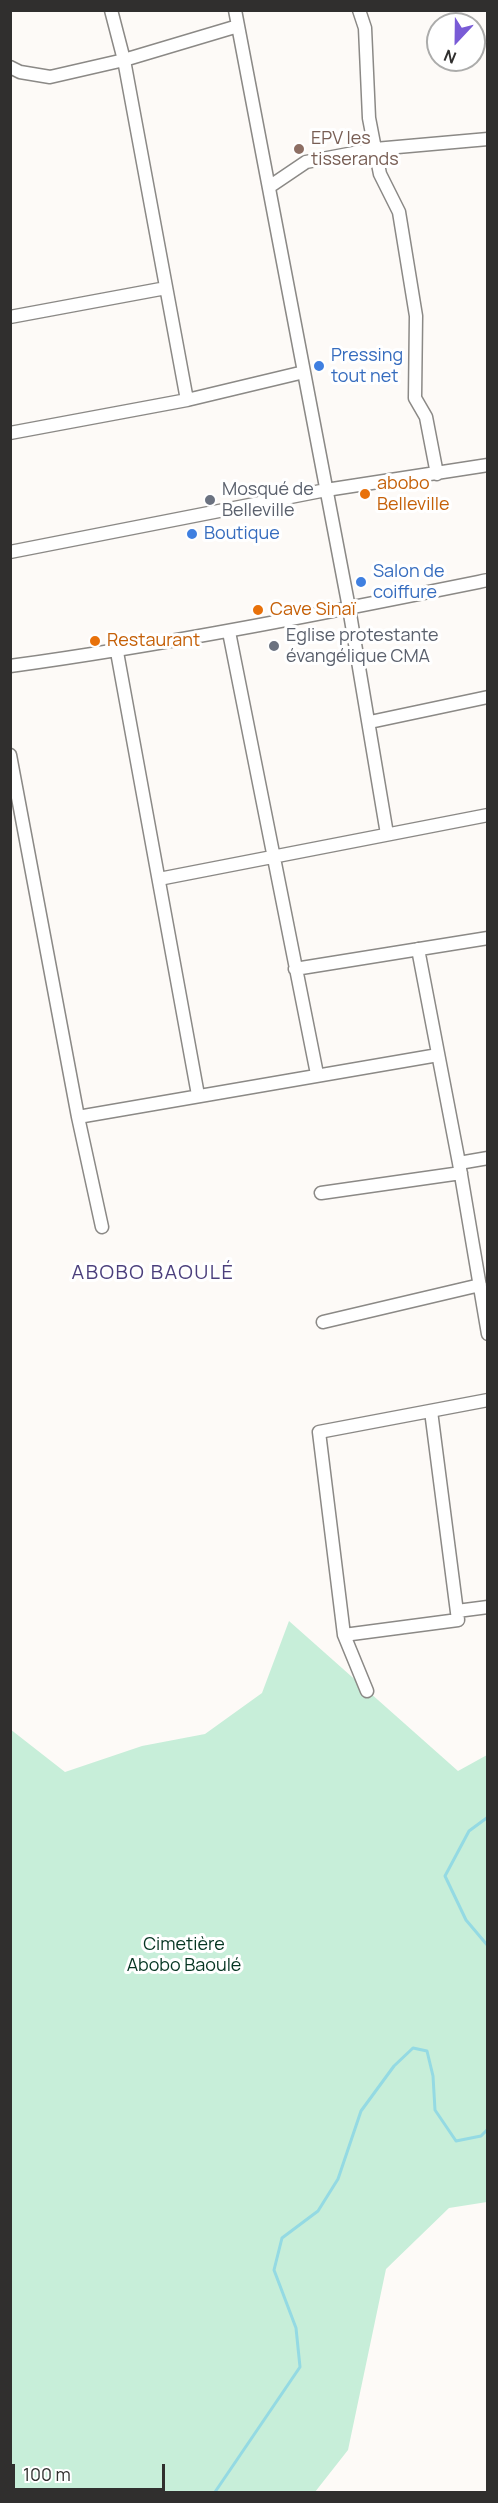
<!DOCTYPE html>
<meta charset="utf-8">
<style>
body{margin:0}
#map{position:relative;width:498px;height:2503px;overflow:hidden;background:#fdfaf7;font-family:Manrope,sans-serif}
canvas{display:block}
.frame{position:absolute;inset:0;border:12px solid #302f2e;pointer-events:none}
.north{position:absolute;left:426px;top:12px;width:60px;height:60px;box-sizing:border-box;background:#fff;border:2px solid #acacab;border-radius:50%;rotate:202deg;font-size:16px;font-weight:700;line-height:24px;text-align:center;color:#302f2e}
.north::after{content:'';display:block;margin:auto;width:21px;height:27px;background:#795bd6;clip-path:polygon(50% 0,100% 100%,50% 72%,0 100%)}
.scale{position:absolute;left:12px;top:2464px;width:153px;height:27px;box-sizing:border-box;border:3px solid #302f2e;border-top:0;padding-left:8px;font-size:18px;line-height:21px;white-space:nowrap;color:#302f2e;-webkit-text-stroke:4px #fff;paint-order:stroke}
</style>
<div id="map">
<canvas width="498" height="2503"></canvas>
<div class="frame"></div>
<div class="north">N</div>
<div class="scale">100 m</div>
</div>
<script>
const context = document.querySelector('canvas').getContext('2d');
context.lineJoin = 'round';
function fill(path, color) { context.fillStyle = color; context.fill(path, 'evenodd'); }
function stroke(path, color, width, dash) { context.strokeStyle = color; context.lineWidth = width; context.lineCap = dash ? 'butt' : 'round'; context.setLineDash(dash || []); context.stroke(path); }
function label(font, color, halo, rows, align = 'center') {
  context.font = font + ' Manrope,sans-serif'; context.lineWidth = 6; context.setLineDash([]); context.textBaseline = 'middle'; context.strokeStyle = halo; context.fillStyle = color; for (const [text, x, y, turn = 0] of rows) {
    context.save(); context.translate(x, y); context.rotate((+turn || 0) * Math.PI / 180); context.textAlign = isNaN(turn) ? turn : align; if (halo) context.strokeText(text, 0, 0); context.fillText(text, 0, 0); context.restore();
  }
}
const green = new Path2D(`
 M289,1621l169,150 29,-16v447l-38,6 -63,61 -38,181 -33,42h-304l-1,-763 55,43 77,-26 63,-12 57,-41z`);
const stream = new Path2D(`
 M488,1817l-19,14 -24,45 21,44 22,26
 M215,2492l85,-125 -4,-39 -22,-58 8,-32 36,-27 20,-32 23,-68 33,-45 19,-18 14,3 6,25 2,34 21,31 25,-5 7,-7`);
const minor = new Path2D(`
 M111,10l13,50 63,340
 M235,10l114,598 38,226
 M10,67l10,5 30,5 74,-17 114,-34
 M269,187l37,-25 69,-13 -6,-31 -4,-90 -6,-18
 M10,317l156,-29
 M10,433l177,-33 117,-28
 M437,474l-11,-57 -11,-19 1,-82 -17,-104 -19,-38 -5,-25 113,-10
 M10,552l316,-62 162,-25
 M229,632l88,442
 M117,652l81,443
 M10,666c161,-22 319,-54 478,-86
 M370,722l118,-25
 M10,755l68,362 24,110
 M159,879l329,-64
 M418,949l41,214 29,171
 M295,969l193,-31
 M78,1117l360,-62
 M459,1163l29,-5
 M321,1193l140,-20
 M323,1322l157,-37
 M457,1611l31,-4
 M344,1635l114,-15 -27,-209
 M367,1691l-23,-56 -25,-203 169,-32`);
const markers = [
 [299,149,6,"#8d6e63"],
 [319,366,6,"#3f7fe0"],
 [365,494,6,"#e8710a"],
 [210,500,6,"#6b7280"],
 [192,534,6,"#3f7fe0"],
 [361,582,6,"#3f7fe0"],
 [258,610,6,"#e8710a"],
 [95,641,6,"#e8710a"],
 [274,646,6,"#6b7280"]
];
const educationNames = [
 ["EPV les",311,139],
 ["tisserands",311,160]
];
const shopNames = [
 ["Pressing",331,356],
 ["tout net",331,377],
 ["Boutique",204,534],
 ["Salon de",373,572],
 ["coiffure",373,593]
];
const foodNames = [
 ["abobo",377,484],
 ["Belleville",377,505],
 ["Cave Sinaï",270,610],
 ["Restaurant",107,641]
];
const worshipNames = [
 ["Mosqué de",222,490],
 ["Belleville",222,511],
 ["Eglise protestante",286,636],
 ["évangélique CMA",286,657]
];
const parkNames = [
 ["Cimetière",184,1945],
 ["Abobo Baoulé",184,1966]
];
const neighbourhoodNames = [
 ["ABOBO BAOULÉ",153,1273]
];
fill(green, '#c7eed9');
stroke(stream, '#94dae3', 3);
stroke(minor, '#8b8986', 15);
stroke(minor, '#fff', 12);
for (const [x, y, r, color] of markers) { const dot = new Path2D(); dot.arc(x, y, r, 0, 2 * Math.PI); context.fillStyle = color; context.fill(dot); stroke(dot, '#fff', 2); }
label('18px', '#785e54', '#fff', educationNames, 'left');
label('18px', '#366cbe', '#fff', shopNames, 'left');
label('18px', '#c56008', '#fff', foodNames, 'left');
label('18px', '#5b616d', '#fff', worshipNames, 'left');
label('18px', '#053522', '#fff', parkNames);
context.letterSpacing = '1.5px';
label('20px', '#4b3f7c', '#fff', neighbourhoodNames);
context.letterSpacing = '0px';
</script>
